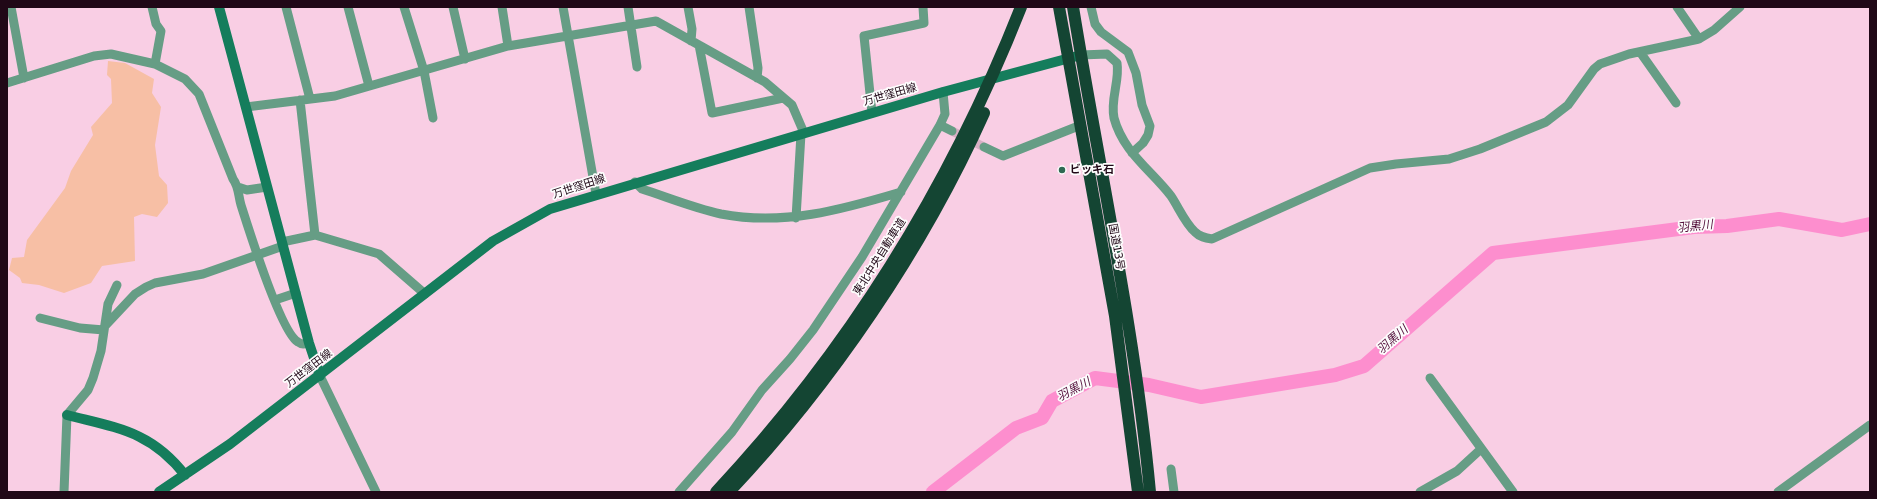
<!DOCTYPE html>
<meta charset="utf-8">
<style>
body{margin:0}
#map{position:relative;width:1877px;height:499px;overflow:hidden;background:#f9cee4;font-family:"DejaVu Sans",sans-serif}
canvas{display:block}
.frame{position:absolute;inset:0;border:8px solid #200817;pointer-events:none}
</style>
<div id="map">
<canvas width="1877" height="499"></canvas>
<div class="frame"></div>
</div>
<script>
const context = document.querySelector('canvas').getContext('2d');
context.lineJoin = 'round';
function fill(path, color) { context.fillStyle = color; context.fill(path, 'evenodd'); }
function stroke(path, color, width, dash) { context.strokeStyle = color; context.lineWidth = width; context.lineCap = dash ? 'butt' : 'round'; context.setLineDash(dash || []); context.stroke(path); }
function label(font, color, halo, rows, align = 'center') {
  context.font = font + ' "DejaVu Sans","Noto Sans JP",sans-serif'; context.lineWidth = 3.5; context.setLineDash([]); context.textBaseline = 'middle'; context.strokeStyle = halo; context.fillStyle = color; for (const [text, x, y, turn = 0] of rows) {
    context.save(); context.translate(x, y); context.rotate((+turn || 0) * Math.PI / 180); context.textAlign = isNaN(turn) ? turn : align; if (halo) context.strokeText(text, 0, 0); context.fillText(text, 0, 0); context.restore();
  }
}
const green = new Path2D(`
 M108,61l17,2 29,16 -2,14 9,14 -6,38 4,31 8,9 1,18 -11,14 -15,-3 -8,3 1,44 -33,5 -11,17 -27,10 -25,-8 -17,-2 -2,-5 -11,-8 3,-12 12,-1 3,-17 38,-52 6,-17 22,-36 -2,-8 21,-24 -1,-24 -4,-4z`);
const river = new Path2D(`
 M933,492l83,-64 26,-10 10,-17 43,-23 54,7 52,12 134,-22 29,-9 129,-113 201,-26 33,-1 52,-7 63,11 28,-6`);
const streetTunnel = new Path2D(`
 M952,131l32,16`);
const street = new Path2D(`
 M11,7l13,71
 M152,7l4,17 5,7 -6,33
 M286,7l24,92
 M348,7l21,79
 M404,7l20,64 9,47
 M453,7l12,52
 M502,7l6,39
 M563,7l33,187
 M628,7l9,60
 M688,7l4,22 -1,12
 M749,7l9,61 -1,10
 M1091,7l4,17 6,8 27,20 8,21 6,32 8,21 -2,9 -5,8 -11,10
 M1677,7l22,32
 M699,45l13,68 71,-15
 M1640,52l36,51
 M1081,55l26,-1 10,9c3,18 -7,36 -3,55 9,34 37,52 57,78 8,12 14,27 24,36 5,5 10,6 17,7l158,-71 26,-4 53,-5 31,-10 66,-27 22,-17 26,-36 6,-5 29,-10 70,-15 15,-9 26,-23
 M7,83l87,-27 17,-2 44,10 30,15 14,15 34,85c6,8 5,16 8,26 7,22 40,128 57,137 4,3 7,2 11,1
 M300,100l15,135
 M246,107l89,-11 173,-50 148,-25 109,61 27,23 12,28
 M872,113l-8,-77 60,-13 -1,-16
 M940,125l12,6
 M984,147l19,9 78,-31
 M635,182l7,7c25,8 52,19 79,25 62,12 120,-4 180,-22
 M238,187l9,3 20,-3
 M796,218l5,-84
 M282,242l33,-7 64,19 46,40
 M275,300l21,-7
 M40,318l40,10 24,2
 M105,326l30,-32 11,-7 9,-4 48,-9 80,-28
 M320,376l56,116
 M1430,378l83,114
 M1171,469l3,23
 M64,492l3,-77 21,-25 5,-12 8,-27 7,-47 9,-19
 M679,492l53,-60 30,-42 28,-31 23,-29 49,-73 78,-132 5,-11 -2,-22
 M1420,492l37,-21 24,-22
 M1778,492l92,-67`);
const secondary = new Path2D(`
 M219,7l90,336 11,33
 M67,415c50,13 84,16 118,60
 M159,492l71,-48 263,-203 57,-32 393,-117 138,-37`);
const highway = new Path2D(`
 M1059,7l56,309 23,176
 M1073,7c26,161 62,322 77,485
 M716,492c132,-141 234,-305 305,-485
 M729,492c102,-108 194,-243 255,-379`);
const markers = [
 [1062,170,4,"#2f6952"]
];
const streetNames = [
 ["万世窪田線",890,95,-16],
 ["万世窪田線",579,187,-18],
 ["国道13号",1116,247,80],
 ["東北中央自動車道",880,257,-58],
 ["万世窪田線",309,369,-37]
];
const poiNames = [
 ["ビッキ石",1070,170]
];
const waterNames = [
 ["羽黒川",1695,227,-6],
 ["羽黒川",1393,340,-41],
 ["羽黒川",1074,390,-28]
];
fill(green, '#f7bfa5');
stroke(river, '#fd8ece', 14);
stroke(streetTunnel, '#d8b0c5', 9, [9, 4.5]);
stroke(street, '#669d85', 9);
stroke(secondary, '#157d5c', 10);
stroke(highway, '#144533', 12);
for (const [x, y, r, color] of markers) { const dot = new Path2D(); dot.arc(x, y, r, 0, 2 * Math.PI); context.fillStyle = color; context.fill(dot); stroke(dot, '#fdfdfd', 1.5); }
label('11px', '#200817', '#fdfdfd', streetNames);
label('bold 11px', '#200817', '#fdfdfd', poiNames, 'left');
label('italic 12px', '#55123d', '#fdfdfd', waterNames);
</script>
